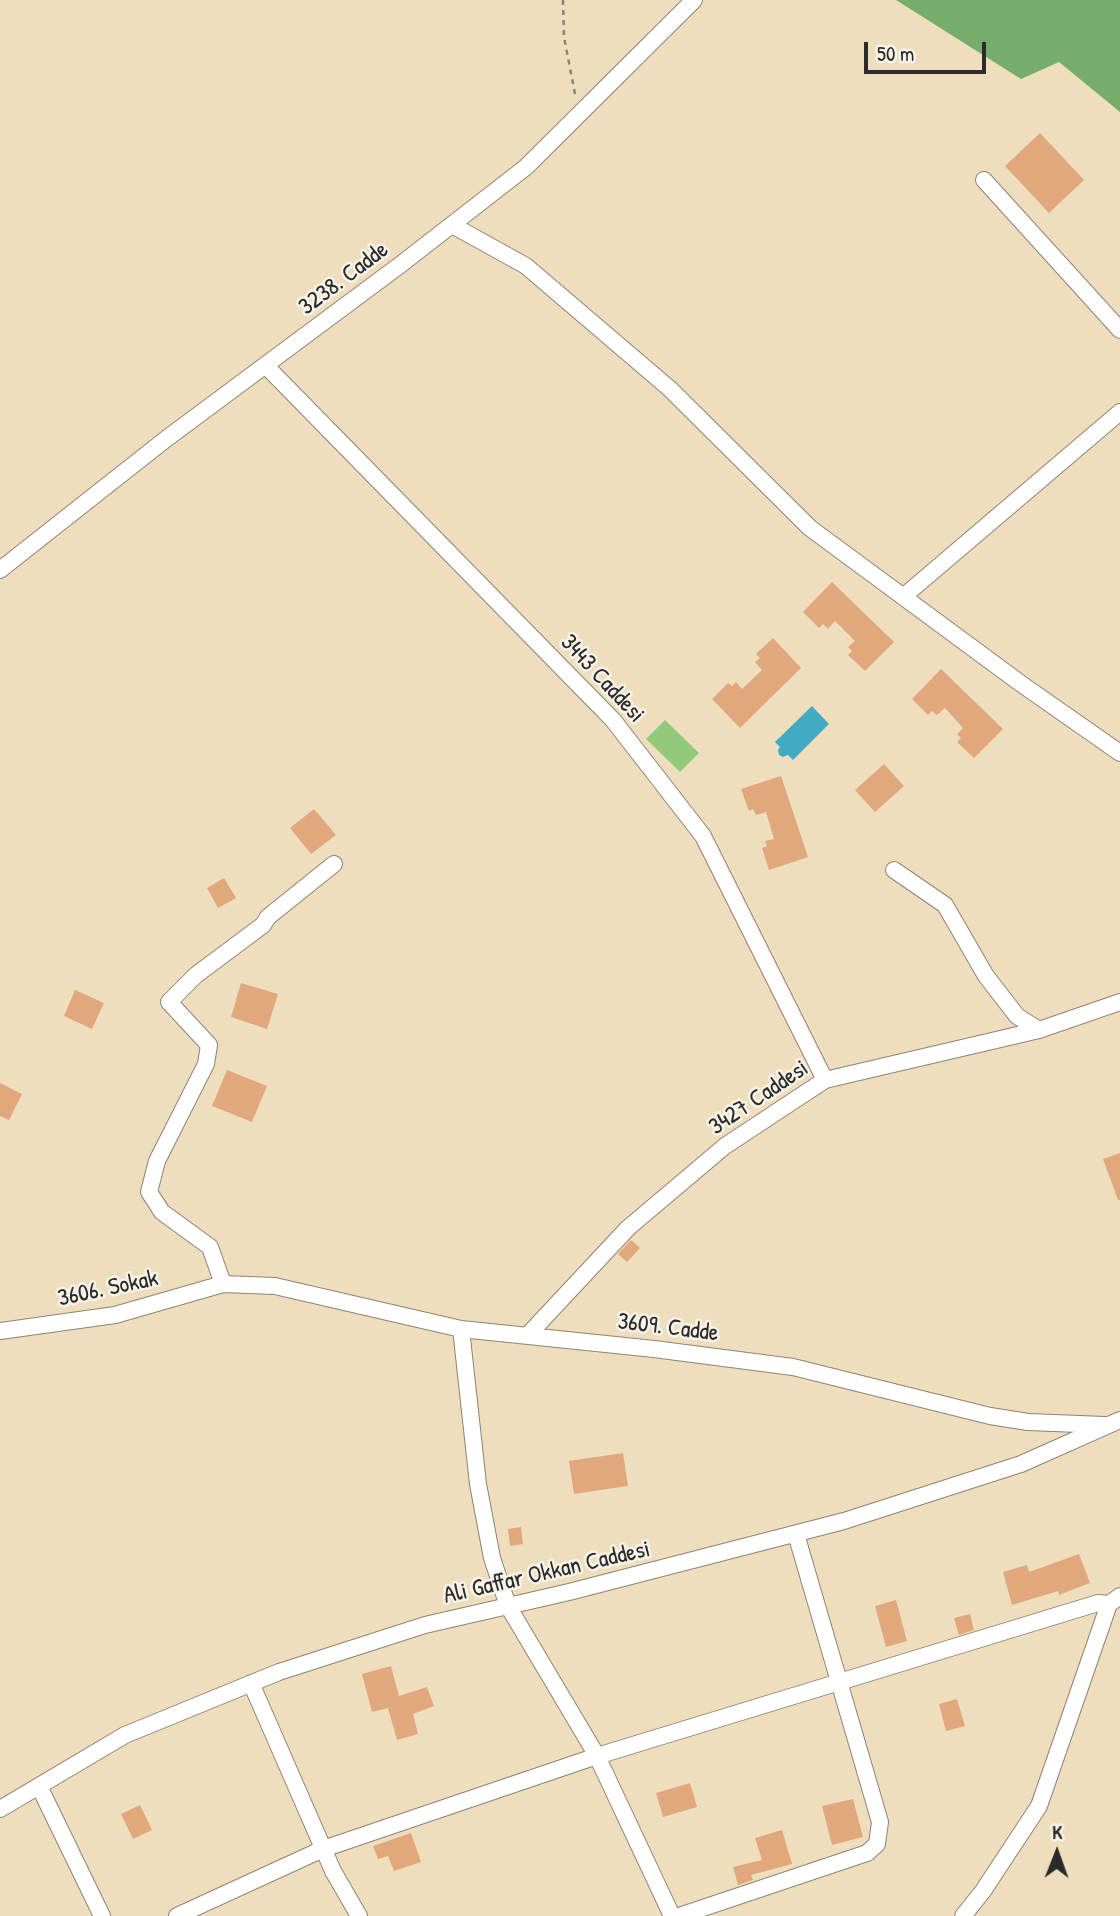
<!DOCTYPE html>
<style>
body{margin:0}
#map{position:relative;width:1120px;height:1916px;overflow:hidden;background:#efdebe;font-family:"Patrick Hand",sans-serif}
canvas{display:block}
.north{position:absolute;left:1022px;top:1818px;width:70px;height:70px;-webkit-text-stroke:5px #f7f3e8;paint-order:stroke;rotate:1deg;font-size:19px;font-weight:700;line-height:28px;text-align:center;color:#2b2b2b}
.north::after{content:'';display:block;margin:auto;width:24px;height:32px;background:#2b2b2b;clip-path:polygon(50% 0,100% 100%,50% 72%,0 100%)}
.scale{position:absolute;left:864px;top:42px;width:122px;height:32px;box-sizing:border-box;border:4px solid #2b2b2b;border-top:0;padding-left:9px;font-size:21px;line-height:24px;white-space:nowrap;color:#2b2b2b;-webkit-text-stroke:5px #f7f3e8;paint-order:stroke}
</style>
<div id="map">
<canvas width="1120" height="1916"></canvas>
<div class="north">K</div>
<div class="scale">50 m</div>
</div>
<script>
const context = document.querySelector('canvas').getContext('2d');
context.lineJoin = 'round';
function fill(path, color) { context.fillStyle = color; context.fill(path, 'evenodd'); }
function stroke(path, color, width, dash) { context.strokeStyle = color; context.lineWidth = width; context.lineCap = dash ? 'butt' : 'round'; context.setLineDash(dash || []); context.stroke(path); }
function label(font, color, halo, rows, align = 'center') {
  context.font = font + ' "Patrick Hand",sans-serif'; context.lineWidth = 5; context.setLineDash([]); context.textBaseline = 'middle'; context.strokeStyle = halo; context.fillStyle = color; for (const [text, x, y, turn = 0] of rows) {
    context.save(); context.translate(x, y); context.rotate((+turn || 0) * Math.PI / 180); context.textAlign = isNaN(turn) ? turn : align; if (halo) context.strokeText(text, 0, 0); context.fillText(text, 0, 0); context.restore();
  }
}
const green = new Path2D(`
 M665,720l34,33 -19,19 -34,-33z`);
const forest = new Path2D(`
 M896,0h224v112l-61,-50 -38,17z`);
const water = new Path2D(`
 M812,706l17,18 -36,36 -5,-5 -5,2 -4,-2 -1,-5 2,-3 -5,-5z`);
const building = new Path2D(`
 M1040,133l44,47 -35,33 -44,-47z
 M832,582l62,60 -29,29 -17,-16 4,-4 -4,-4 7,-6 -20,-20 -7,8 -5,-5 -4,4 -16,-16z
 M773,638l28,30 -61,60 -28,-29 16,-16 4,3 4,-4 6,7 20,-19 -7,-8 5,-4 -4,-4z
 M941,669l62,60 -29,29 -17,-16 4,-4 -4,-4 6,-6 -18,-20 -8,7 -5,-4 -4,4 -16,-16z
 M884,764l20,22 -29,26 -20,-22z
 M781,776l27,81 -39,13 -7,-22 5,-2 -2,-5 9,-2 -8,-27 -10,3 -3,-6 -4,2 -8,-22z
 M314,809l22,26 -25,19 -21,-26z
 M224,878l12,20 -18,10 -11,-20z
 M241,983l37,11 -11,35 -36,-12z
 M75,990l29,13 -12,26 -28,-13z
 M227,1070l40,16 -15,36 -40,-16z
 M0,1083l22,11 -13,26 -9,-4z
 M1120,1153v47h-2l-15,-41z
 M631,1240l9,8 -13,14 -9,-8z
 M623,1453l5,33 -54,8 -5,-33z
 M521,1527l2,17 -13,2 -2,-17z
 M1079,1554l11,29 -31,12 -1,-4 -46,14 -9,-33 24,-7 2,7z
 M896,1600l11,41 -21,6 -11,-41z
 M970,1614l4,16 -15,5 -5,-17z
 M391,1666l8,30 28,-9 7,19 -21,8 5,20 -21,6 -9,-32 -16,4 -10,-38z
 M957,1699l8,27 -19,5 -7,-27z
 M690,1783l7,24 -34,10 -7,-24z
 M853,1799l10,38 -31,8 -10,-39z
 M140,1805l12,25 -19,9 -12,-25z
 M782,1830l10,34 -41,11 2,5 -15,5 -5,-18 29,-7 -7,-22z
 M411,1833l10,29 -27,9 -6,-15 -10,3 -5,-13z`);
const path = new Path2D(`
 M563,0l1,37 11,57`);
const minor = new Path2D(`
 M984,180l136,150
 M452,225l74,41 144,123 140,139 210,155 100,70
 M266,366l347,354 90,116 122,244
 M0,570l166,-131 234,-174 126,-98 168,-167
 M904,596l216,-184
 M894,870l51,35 41,71 31,40 22,14
 M223,1284l-13,-37 -48,-35 -13,-20 8,-31 49,-97 3,-19 -40,-43 27,-27 67,-50 5,-8 66,-53
 M461,1329l17,155 14,74 16,48 89,150 75,160
 M0,1331l115,-16 108,-31 52,2 186,43 193,20 139,18 197,49 38,6 77,3
 M527,1336l101,-108 97,-82 100,-66 214,-50 81,-28
 M251,1683l82,188 26,45
 M39,1786l63,130
 M0,1809l125,-74 154,-63 146,-47 144,-33 275,-71 177,-57 99,-44
 M177,1916l146,-67 274,-93 501,-153 11,1
 M679,1916l188,-63 10,-9 3,-22 -84,-288
 M963,1916l20,-25 56,-85 70,-202 11,-8`);
const streetNames = [
 ["3238. Cadde",344,279,-37],
 ["3443 Caddesi",602,679,47],
 ["3427 Caddesi",759,1098,-34],
 ["3606. Sokak",108,1289,-12],
 ["3609. Cadde",668,1328,7],
 ["Ali Gaffar Okkan Caddesi",547,1573,-13]
];
fill(green, '#93c97b');
fill(forest, '#76ad6b');
fill(water, '#43aac3');
fill(building, '#e0a87c');
stroke(minor, '#8d8474', 18);
stroke(path, '#8d8474', 2.5, [5, 5]);
stroke(minor, '#fff', 16);
label('24px', '#2b2b2b', '#f7f3e8', streetNames);
</script>
